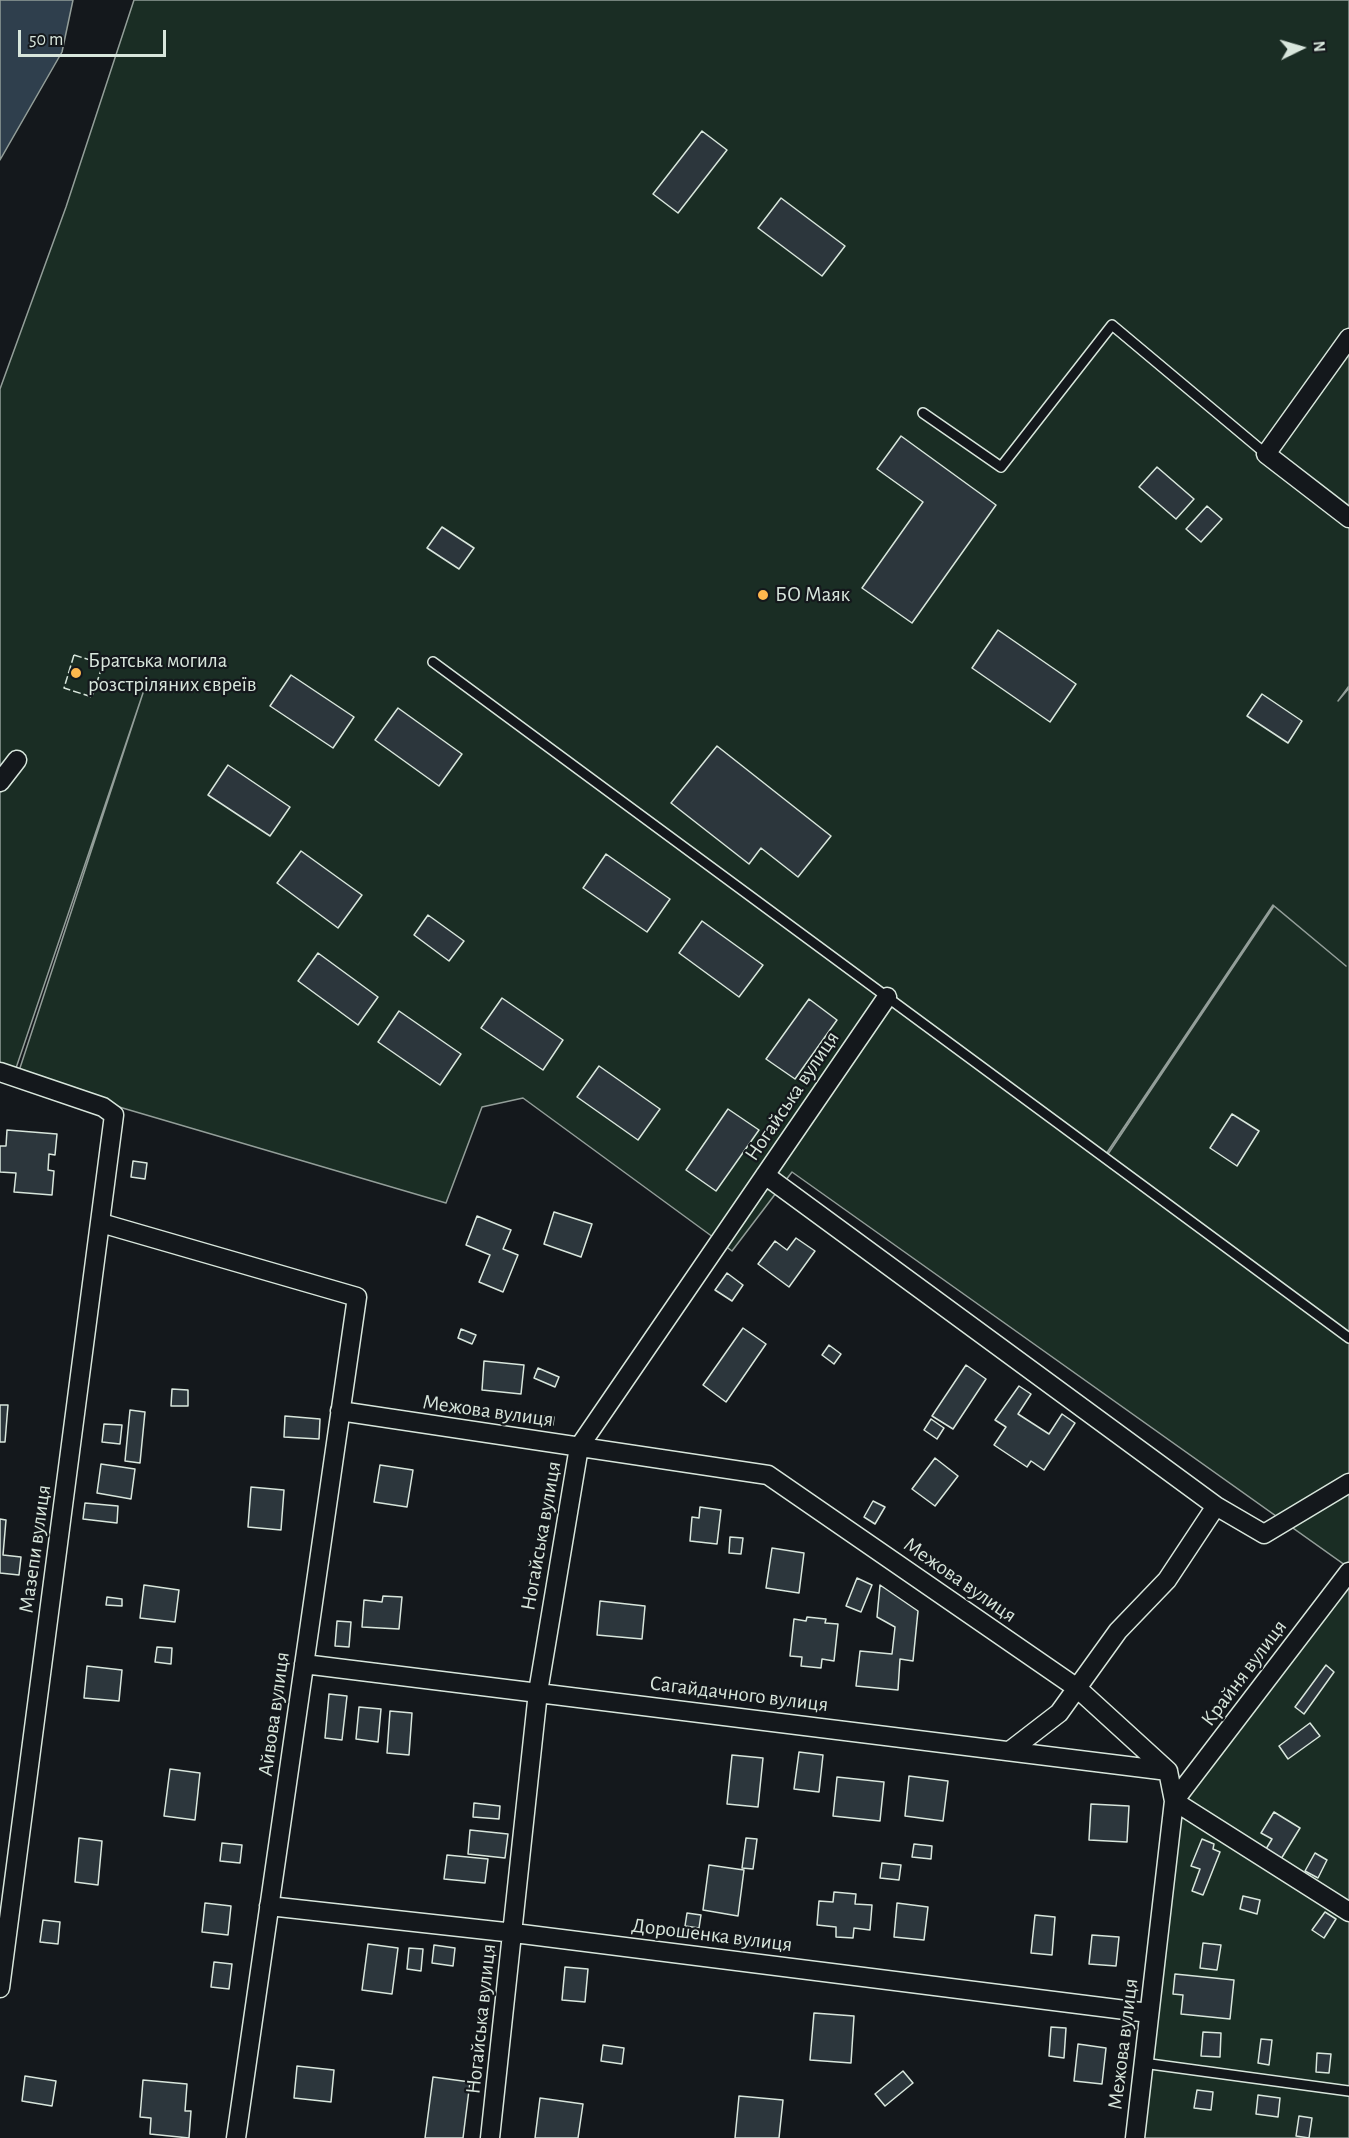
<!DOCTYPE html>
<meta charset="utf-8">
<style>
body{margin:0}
#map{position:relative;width:1349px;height:2138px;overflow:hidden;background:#14181c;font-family:"Alegreya Sans",sans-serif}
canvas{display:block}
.north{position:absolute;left:1271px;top:18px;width:60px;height:60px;-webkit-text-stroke:4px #14181c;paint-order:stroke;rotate:85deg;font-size:16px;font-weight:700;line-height:24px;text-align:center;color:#d8e6dc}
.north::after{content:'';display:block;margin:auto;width:21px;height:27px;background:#d8e6dc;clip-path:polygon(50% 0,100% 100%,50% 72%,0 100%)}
.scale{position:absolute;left:18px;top:30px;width:148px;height:27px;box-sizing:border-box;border:3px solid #d8e6dc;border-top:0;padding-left:8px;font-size:18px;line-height:21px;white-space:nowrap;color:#d8e6dc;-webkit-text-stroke:4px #14181c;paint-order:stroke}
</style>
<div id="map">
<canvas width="1349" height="2138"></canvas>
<div class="north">N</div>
<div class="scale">50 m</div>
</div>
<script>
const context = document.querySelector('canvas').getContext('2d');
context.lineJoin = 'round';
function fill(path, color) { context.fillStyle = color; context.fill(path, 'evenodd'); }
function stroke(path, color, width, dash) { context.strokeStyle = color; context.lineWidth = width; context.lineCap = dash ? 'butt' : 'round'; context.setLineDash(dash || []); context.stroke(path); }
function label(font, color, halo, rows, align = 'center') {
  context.font = font + ' "Alegreya Sans",sans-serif'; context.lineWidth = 4.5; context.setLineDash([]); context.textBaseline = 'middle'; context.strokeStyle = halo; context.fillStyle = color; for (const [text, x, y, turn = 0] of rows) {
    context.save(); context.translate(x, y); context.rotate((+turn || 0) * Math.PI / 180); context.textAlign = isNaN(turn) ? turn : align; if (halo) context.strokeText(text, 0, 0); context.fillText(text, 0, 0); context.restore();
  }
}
const green = new Path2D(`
 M134,0h1215v686l-11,15 11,-13v880l-557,-396 -60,79 -209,-153 -41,9 -36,96 -429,-126 126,-384 -129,381 -14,-4v-681l66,-182zM1273,905l73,61 -72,-60 -170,254v-3z
 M1349,1572v566h-214l39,-337z`);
const water = new Path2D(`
 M0,0h73l-11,52 -62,108z`);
const building = new Path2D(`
 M702,131l25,19 -49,63 -25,-19z
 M781,198l64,48 -23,30 -64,-48z
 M901,436l95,69 -84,118 -50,-35 61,-86 -46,-33z
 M1157,467l37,32 -18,20 -37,-32z
 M1207,506l15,13 -21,23 -15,-13z
 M442,527l32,21 -15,21 -32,-21z
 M998,630l78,54 -26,38 -78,-54z
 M291,675l63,42 -21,31 -63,-42z
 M1262,694l40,27 -14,22 -41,-27z
 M398,708l64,46 -23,32 -64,-46z
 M717,746l114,90 -33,41 -37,-29 -12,16 -78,-61z
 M228,765l62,42 -20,29 -62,-41z
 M301,851l61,44 -24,33 -61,-45z
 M606,854l64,45 -23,33 -64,-44z
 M428,915l36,26 -15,20 -35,-26z
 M702,921l61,44 -24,32 -60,-44z
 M318,953l60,44 -20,28 -60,-44z
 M502,998l61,42 -20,30 -62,-42z
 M809,999l28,21 -42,59 -29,-20z
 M399,1011l62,43 -21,31 -62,-43z
 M599,1066l61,43 -22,31 -61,-43z
 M728,1109l31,21 -43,61 -30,-21z
 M1232,1114l27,17 -22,35 -27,-18z
 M7,1130l50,4 -2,21 -6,-1 -1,16 6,1 -2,24 -38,-3 2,-19 -16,-1v-26h6z
 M133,1161l14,2 -2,16 -14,-2z
 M554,1212l38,12 -11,33 -37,-13z
 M477,1216l34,14 -8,19 15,6 -15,37 -24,-10 11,-27 -24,-10z
 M796,1238l19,13 -26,36 -31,-23 17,-23 12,9z
 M727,1273l16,12 -11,16 -17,-11z
 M743,1328l23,16 -40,58 -23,-17z
 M461,1329l15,6 -4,9 -14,-6z
 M829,1345l12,9 -7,10 -12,-9z
 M484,1361l40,4 -3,29 -39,-4z
 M966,1365l20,14 -33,50 -21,-13z
 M538,1368l21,9 -4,10 -21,-9z
 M1019,1386l12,8 -13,20 31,20 13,-20 13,9 -31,47 -13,-9 -4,6 -33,-22 12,-18 -11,-7z
 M172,1389l16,1v16h-17z
 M0,1405h8l-3,37h-5z
 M130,1410l15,2 -5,51 -15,-2z
 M521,1413l33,4 -1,8 -33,-4z
 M285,1416l35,3 -1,20 -35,-2z
 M931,1419l13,9 -7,11 -13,-9z
 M104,1424l18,1 -2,19 -18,-2z
 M935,1458l23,18 -23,30 -23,-17z
 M101,1464l34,5 -4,30 -34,-6z
 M380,1465l33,5 -6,37 -33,-5z
 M251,1487l33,3 -3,40 -33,-3z
 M873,1501l12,6 -10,17 -11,-7z
 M85,1503l33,3 -1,17 -34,-4z
 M700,1507l21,3 -4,34 -27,-3 2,-24 7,1z
 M0,1519l6,1 -3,35 18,2 -2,18 -19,-2z
 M730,1537l13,1 -2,16 -12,-1z
 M772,1548l32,5 -5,40 -33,-5z
 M857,1578l15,7 -11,27 -15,-6z
 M144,1585l35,5 -4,32 -35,-4z
 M880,1585l38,26 -5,50 -13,-2 -2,31 -42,-4 4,-35 32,3 3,-27 -18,-10z
 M383,1596l19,1 -3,32 -37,-2 2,-27 18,2z
 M107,1597l15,2v7l-16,-1z
 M600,1601l45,5 -3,33 -45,-4z
 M807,1617l19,2 -1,4 13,1 -4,37 -12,-2 -1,9 -20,-2 1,-9 -12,-1 4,-37 12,2z
 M337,1621l14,1 -2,25 -14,-1z
 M157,1647l15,1 -1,16 -16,-2z
 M1326,1665l8,7 -30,42 -9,-7z
 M87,1666l35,4 -3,31 -35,-3z
 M329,1694l18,2 -5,44 -17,-2z
 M359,1707l22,2 -3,33 -22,-3z
 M390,1711l22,2 -3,42 -22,-2z
 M1310,1723l10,13 -32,23 -9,-13z
 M799,1752l24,3 -4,37 -25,-3z
 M732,1755l31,3 -5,49 -31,-3z
 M170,1769l30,4 -5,47 -31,-4z
 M909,1776l39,5 -5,40 -38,-5z
 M837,1777l47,5 -4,39 -47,-5z
 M474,1803l26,3 -1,13 -26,-2z
 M1091,1804l38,2 -2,36 -38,-2z
 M1274,1812l26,16 -19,31 -15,-10 6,-10 -11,-6z
 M470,1830l38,4 -3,24 -37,-4z
 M79,1838l23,3 -4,44 -23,-3z
 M746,1838l11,1 -4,30 -11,-1z
 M1202,1839l12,5 -1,5 7,3 -17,43 -11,-4 8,-22 -9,-3z
 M222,1843l20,2 -2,18 -20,-2z
 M914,1844l18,2 -1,13 -19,-2z
 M1315,1853l12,7 -9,18 -13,-7z
 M447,1855l41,4 -3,24 -41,-4z
 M882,1863l19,2 -2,15 -19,-2z
 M709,1865l35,5 -6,46 -35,-6z
 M834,1892l22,2 -1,10 17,1 -2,25 -16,-2 -1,10 -17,-1v-10l-19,-2 2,-24 14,1z
 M1243,1896l17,4 -3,14 -17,-5z
 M205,1903l26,3 -3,29 -26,-3z
 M897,1903l31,4 -4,33 -30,-3z
 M1325,1912l11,7 -12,19 -12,-8z
 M687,1913l14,2 -2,13 -14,-2z
 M1035,1915l20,2 -3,38 -21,-2z
 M43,1920l17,2 -2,22 -18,-2z
 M1092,1935l27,2 -3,29 -27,-2z
 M1203,1943l18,2 -4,25 -17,-2z
 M368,1944l30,4 -6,46 -30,-4z
 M434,1945l21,3 -2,18 -21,-3z
 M409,1948l14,1 -2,22 -14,-2z
 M214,1962l18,2 -3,25 -18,-2z
 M565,1967l23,2 -3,33 -23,-2z
 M1175,1974l59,6 -4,39 -49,-5 2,-19 -10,-1z
 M814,2013l40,3 -3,47 -41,-3z
 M1051,2027l15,1 -2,30 -15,-2z
 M1203,2032l18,1 -1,24 -19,-1z
 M1261,2039l11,1 -3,25 -11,-2z
 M1078,2044l28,4 -4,36 -28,-3z
 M603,2045l21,3 -2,16 -21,-3z
 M1317,2053l14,1 -2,19 -13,-1z
 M297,2066l37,4 -3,32 -37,-4z
 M903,2071l10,12 -28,23 -10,-12z
 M25,2076l31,5 -4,25 -30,-5z
 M433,2077l37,5 -7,56h-38z
 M143,2080l44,4 -2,27h6l-2,27 -39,-4 1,-16 -11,-1z
 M1197,2090l16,2 -2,18 -17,-2z
 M1258,2095l22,3 -2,19 -22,-3z
 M739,2096l44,4 -4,38h-44z
 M540,2098l43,6 -5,34h-43z
 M1299,2116l13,2 -3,20 -13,-2z`);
const lane = new Path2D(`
 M923,413l78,54 111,-142 154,129
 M433,662l916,676
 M1143,2063l206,28`);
const street = new Path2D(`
 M1349,338l-83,116 83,64
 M0,782l17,-22
 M0,1072l103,35 11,8 -114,873
 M765,1175l451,331
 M101,1223l256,74 -121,841
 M340,1411l428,64 309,213 91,83 6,30 -39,337
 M1349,1572l-175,229 175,111
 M304,1664l864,107
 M1011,1750l48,-37 59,-82 49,-51 49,-74 48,28 85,-51
 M269,1906l245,27 635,80
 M490,2138l48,-446 41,-245 308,-450`);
const fence = new Path2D(`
 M74,655l29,9 -11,33 -28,-9z`);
const markers = [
 [763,595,6,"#ffb74d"],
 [76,673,6,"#ffb74d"]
];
const poiNames = [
 ["БО Маяк",775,595],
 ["Братська могила",88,661],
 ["розстріляних євреїв",88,685]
];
const streetNames = [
 ["Ногайська вулиця",792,1096,-56],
 ["Межова вулиця",488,1411,8],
 ["Ногайська вулиця",541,1536,-80],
 ["Мазепи вулиця",35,1549,-82],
 ["Межова вулиця",960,1580,35],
 ["Крайня вулиця",1244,1673,-53],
 ["Сагайдачного вулиця",739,1694,7],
 ["Айвова вулиця",274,1714,-82],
 ["Дорошенка вулиця",712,1935,7],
 ["Ногайська вулиця",481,2019,-84],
 ["Межова вулиця",1123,2044,-83]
];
fill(green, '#1a2d24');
stroke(green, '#939e99', 1.5);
fill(water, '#2f3f4d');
stroke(water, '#939e99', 1.5);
fill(building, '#2c363c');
stroke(building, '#d8e6dc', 1.5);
stroke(lane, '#d8e6dc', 12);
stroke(street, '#d8e6dc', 21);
stroke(lane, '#14181c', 9);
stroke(street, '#14181c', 18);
stroke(fence, '#d8e6dc', 1.5, [8, 3]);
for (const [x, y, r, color] of markers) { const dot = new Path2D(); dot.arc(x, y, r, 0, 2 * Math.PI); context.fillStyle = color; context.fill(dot); stroke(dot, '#14181c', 2); }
label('21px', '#d8e6dc', '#14181c', poiNames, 'left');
label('21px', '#d8e6dc', '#14181c', streetNames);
</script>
